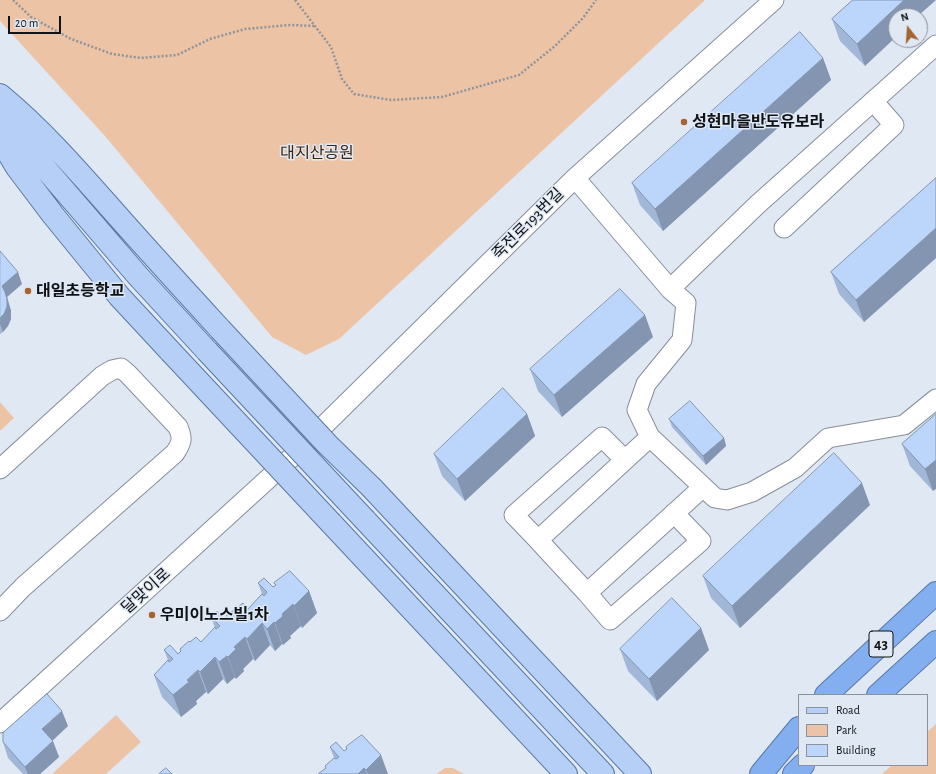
<!DOCTYPE html>
<meta charset="utf-8">
<style>
body{margin:0}
#map{position:relative;width:936px;height:774px;overflow:hidden;background:#e0e8f4;font-family:"Alegreya Sans",sans-serif}
canvas{display:block}
.legend{position:absolute;left:798px;top:694px;width:130px;height:72px;box-sizing:border-box;background:#e0e8f4;border:1px solid #8c929b;margin:0;padding:5px 7px;list-style:none;font-size:12px;color:#0f1216}
.legend li{display:flex;align-items:center;gap:8px;height:20px}
.legend b{width:20px;border:1px solid #8c929b}
.north{position:absolute;left:888px;top:8px;width:40px;height:40px;box-sizing:border-box;background:#e0e8f4;border:1px solid #8c929b;border-radius:50%;rotate:343deg;font-size:11px;font-weight:700;line-height:16px;text-align:center;color:#0f1216}
.north::after{content:'';display:block;margin:auto;width:14px;height:18px;background:#a66430;clip-path:polygon(50% 0,100% 100%,50% 72%,0 100%)}
.scale{position:absolute;left:8px;top:16px;width:53px;height:18px;box-sizing:border-box;border:2px solid #0f1216;border-top:0;padding-left:5px;font-size:12px;line-height:14px;white-space:nowrap;color:#0f1216;-webkit-text-stroke:3px #e0e8f4;paint-order:stroke}
</style>
<div id="map">
<canvas width="936" height="774"></canvas>
<ul class="legend">
<li><b style="height:5px;background:#b5cff7"></b>Road</li>
<li><b style="height:11px;background:#edc3a6"></b>Park</li>
<li><b style="height:11px;background:#bbd5fb"></b>Building</li>
</ul>
<div class="north">N</div>
<div class="scale">20 m</div>
</div>
<script>
const context = document.querySelector('canvas').getContext('2d');
context.lineJoin = 'round';
function fill(path, color) { context.fillStyle = color; context.fill(path, 'evenodd'); }
function stroke(path, color, width, dash) { context.strokeStyle = color; context.lineWidth = width; context.lineCap = dash ? 'butt' : 'round'; context.setLineDash(dash || []); context.stroke(path); }
function label(font, color, halo, rows, align = 'center') {
  context.font = font + ' "Alegreya Sans","Noto Sans KR",sans-serif'; context.lineWidth = 3; context.setLineDash([]); context.textBaseline = 'middle'; context.strokeStyle = halo; context.fillStyle = color; for (const [text, x, y, turn = 0] of rows) {
    context.save(); context.translate(x, y); context.rotate((+turn || 0) * Math.PI / 180); context.textAlign = isNaN(turn) ? turn : align; if (halo) context.strokeText(text, 0, 0); context.fillText(text, 0, 0); context.restore();
  }
}
const green = new Path2D(`
 M0,0h705l-366,339 -33,16 -34,-18 -167,-201 -105,-115z
 M0,402l14,16 -14,13z
 M116,715l25,27 -35,32h-52l-1,-1z
 M936,724v50h-54l10,-9h35v-33z
 M445,768h8l11,6h-28z`);
const path = new Path2D(`
 M13,0l18,17 40,22 41,15 29,4 36,-3 33,-16 35,-10 45,-4 24,1
 M295,0l36,47 11,32 12,15 37,6 51,-3 77,-22 36,-29 28,-28 13,-18`);
const minor = new Path2D(`
 M575,178l95,111 16,14 -4,37 -36,44 -9,26 13,27 65,61 12,2 25,-8 43,-24 33,-30 76,-13 32,-26
 M784,228l110,-103 -21,-24
 M670,289l88,-85 178,-159
 M650,437l-112,103 49,53 116,-106
 M0,469l102,-93 10,-6 9,-2 7,6 50,53c5,12 4,15 -3,26l-152,134 -23,24
 M538,540l-24,-25 88,-78 23,23
 M587,593l23,27 91,-79 -27,-28
 M0,723l291,-265 284,-280 199,-178`);
const major = new Path2D(`
 M0,95c46,38 84,83 123,127 32,36 64,71 97,107
 M0,116l138,160 69,75
 M0,139l16,27 37,49 66,81 52,56
 M372,488l268,286
 M365,520l238,254
 M331,523l235,251`);
const highway = new Path2D(`
 M826,695l110,-102
 M878,695l58,-53
 M761,774l38,-46
 M794,774l9,-9`);
const majorBridge = new Path2D(`
 M220,329l107,115 45,44
 M207,351l158,169
 M171,352l160,171`);
const wall = new Path2D(`
 M853,0l12,66 -25,-25 -8,-22z
 M823,58l8,22 -168,151 -23,-26 -8,-22z
 M936,178v80l-72,64 -25,-28 -8,-22z
 M0,251l22,33 -15,13 4,14v8l-3,7 -5,6 -3,2z
 M653,337l-91,80 -24,-26 -8,-22z
 M527,414l8,22 -70,65 -23,-25 -8,-22z
 M936,414l-3,77 -23,-25 -8,-22z
 M669,419l55,19 2,8 -20,19 -34,-38z
 M870,505l-130,123 -29,-30 -8,-22z
 M258,583l15,4 2,-2 -1,-2 35,8 8,22 -15,15 -1,-2 -11,10 1,2 -8,7 -1,-1 -7,7 -5,-6 -15,16 -2,-2 -10,10 1,2 -8,8 -1,-2 -8,7 -4,-5 -15,15 -2,-2 -10,9 1,3 -16,13 -19,-20 -8,-22 14,-15 -4,-10 14,4 3,-3 -1,-2 10,-7h11l14,-14 -4,-11 14,3 2,-1 -1,-3 22,-7 14,-15z
 M701,628l8,22 -52,51 -29,-30 -8,-22z
 M68,726l-16,14 7,17 -19,17h-17l-15,-16 -5,-16z
 M330,747l14,4 3,-2 -1,-2 42,27h-70l8,-6 -1,-2 9,-8z`);
const shadedWall = new Path2D(`
 M904,0h32l-18,16h-22v21l-31,29 -8,-22z
 M823,58l8,22 -168,151 -8,-22z
 M936,228v30l-72,64 -8,-22z
 M18,272l4,12 -15,13 4,14v8l-3,7 -5,6 -3,-8 2,-38z
 M645,315l8,22 -91,80 -8,-22z
 M527,414l8,22 -70,65 -8,-22z
 M724,438l2,8 -20,19 -3,-9z
 M936,460v29l-3,2 -8,-22z
 M862,483l8,22 -130,123 -8,-22z
 M309,591l8,22 -15,15 -8,-22z
 M293,604l8,22 -11,10 1,2 -8,7 -8,-22 7,-9z
 M274,622l8,22 -7,7 -8,-22z
 M262,623l8,22 -15,16 -8,-22z
 M701,628l8,22 -52,51 -8,-22z
 M245,637l8,22 -10,10 1,2 -8,8 -8,-22 6,-10z
 M227,656l8,21 -8,7 -8,-22z
 M215,657l8,22 -15,15 -8,-22z
 M198,670l8,22 -10,9 1,3 -16,13 -8,-22z
 M62,711l6,15 -20,19 -6,-16z
 M53,741l6,16 -19,17h-12l-3,-7z
 M381,755l7,19h-20l-2,-4z
 M364,768l3,6h-9z`);
const building = new Path2D(`
 M853,0h51l-47,44 -25,-25z
 M800,32l23,26 -168,151 -23,-26z
 M936,178v50l-80,72 -25,-28z
 M0,251l18,21 -16,14 3,6 2,7v8l-3,7 -4,4z
 M620,289l25,26 -91,80 -24,-26z
 M503,388l24,26 -70,65 -23,-25z
 M690,401l34,37 -21,18 -34,-37z
 M936,414v46l-11,9 -23,-25z
 M834,453l28,30 -130,123 -29,-30z
 M290,571l19,20 -15,15 -1,-2 -11,10 1,2 -8,7 -1,-1 -7,7 -5,-6 -15,16 -2,-2 -11,10 2,2 -8,8 -1,-1 -8,6 -4,-5 -15,15 -2,-2 -11,10 2,2 -16,13 -19,-20 14,-15 1,2 4,-3 -9,-9 6,-5 8,9 3,-3 -1,-2 9,-8 1,1 6,-5 5,5 14,-15 1,2 4,-3 -9,-9 6,-6 8,9 3,-2 -2,-2 17,-13 5,6 14,-15 2,2 3,-4 -9,-9 6,-5 9,9 3,-2 -2,-2z
 M672,598l29,30 -52,51 -29,-30z
 M47,694l15,17 -20,18 11,12 -28,26 -22,-25v-9z
 M362,735l19,20 -15,15 -2,-2 -6,6h-40l8,-6 -1,-2 9,-8 2,1 3,-2 -9,-10 6,-5 8,9 3,-2 -1,-2z
 M166,768l6,6h-13z`);
const markers = [
 [684,122,4,"#a66430"],
 [28,291,4,"#a66430"],
 [152,615,4,"#a66430"]
];
const shields = [
 [881,644,24]
];
const shieldNames = [
 ["43",881,644]
];
const poiNames = [
 ["성현마을반도유보라",692,122],
 ["대일초등학교",36,291],
 ["우미이노스빌1차",160,615]
];
const parkNames = [
 ["대지산공원",317,153]
];
const streetNames = [
 ["죽전로193번길",528,224,-45],
 ["달맞이로",146,591,-42]
];
fill(green, '#edc3a6');
stroke(minor, '#888f9a', 21);
stroke(major, '#5a78a4', 24);
stroke(highway, '#5a78a4', 24);
stroke(path, '#8d949c', 2.5, [2, 2]);
stroke(minor, '#fff', 19);
stroke(major, '#b5cff7', 22);
stroke(highway, '#83aff1', 22);
stroke(majorBridge, '#5a78a4', 24, []);
stroke(majorBridge, '#b5cff7', 22);
fill(wall, '#a1b7d8');
fill(shadedWall, '#8395b0');
fill(building, '#bbd5fb');
stroke(building, '#8395b0', 1);
for (const [x, y, r, color] of markers) { const dot = new Path2D(); dot.arc(x, y, r, 0, 2 * Math.PI); context.fillStyle = color; context.fill(dot); stroke(dot, '#e0e8f4', 1.5); }
for (const [x, y, w] of shields) { const box = new Path2D(); box.roundRect(x - w / 2, y - 13, w, 26, 3); context.fillStyle = '#e0e8f4'; context.fill(box); stroke(box, '#0f1216', 1); }
label('bold 15px', '#0f1216', null, shieldNames);
label('bold 16px', '#0f1216', '#e0e8f4', poiNames, 'left');
label('16px', '#3e230e', '#e0e8f4', parkNames);
label('16px', '#0f1216', '#e0e8f4', streetNames);
</script>
